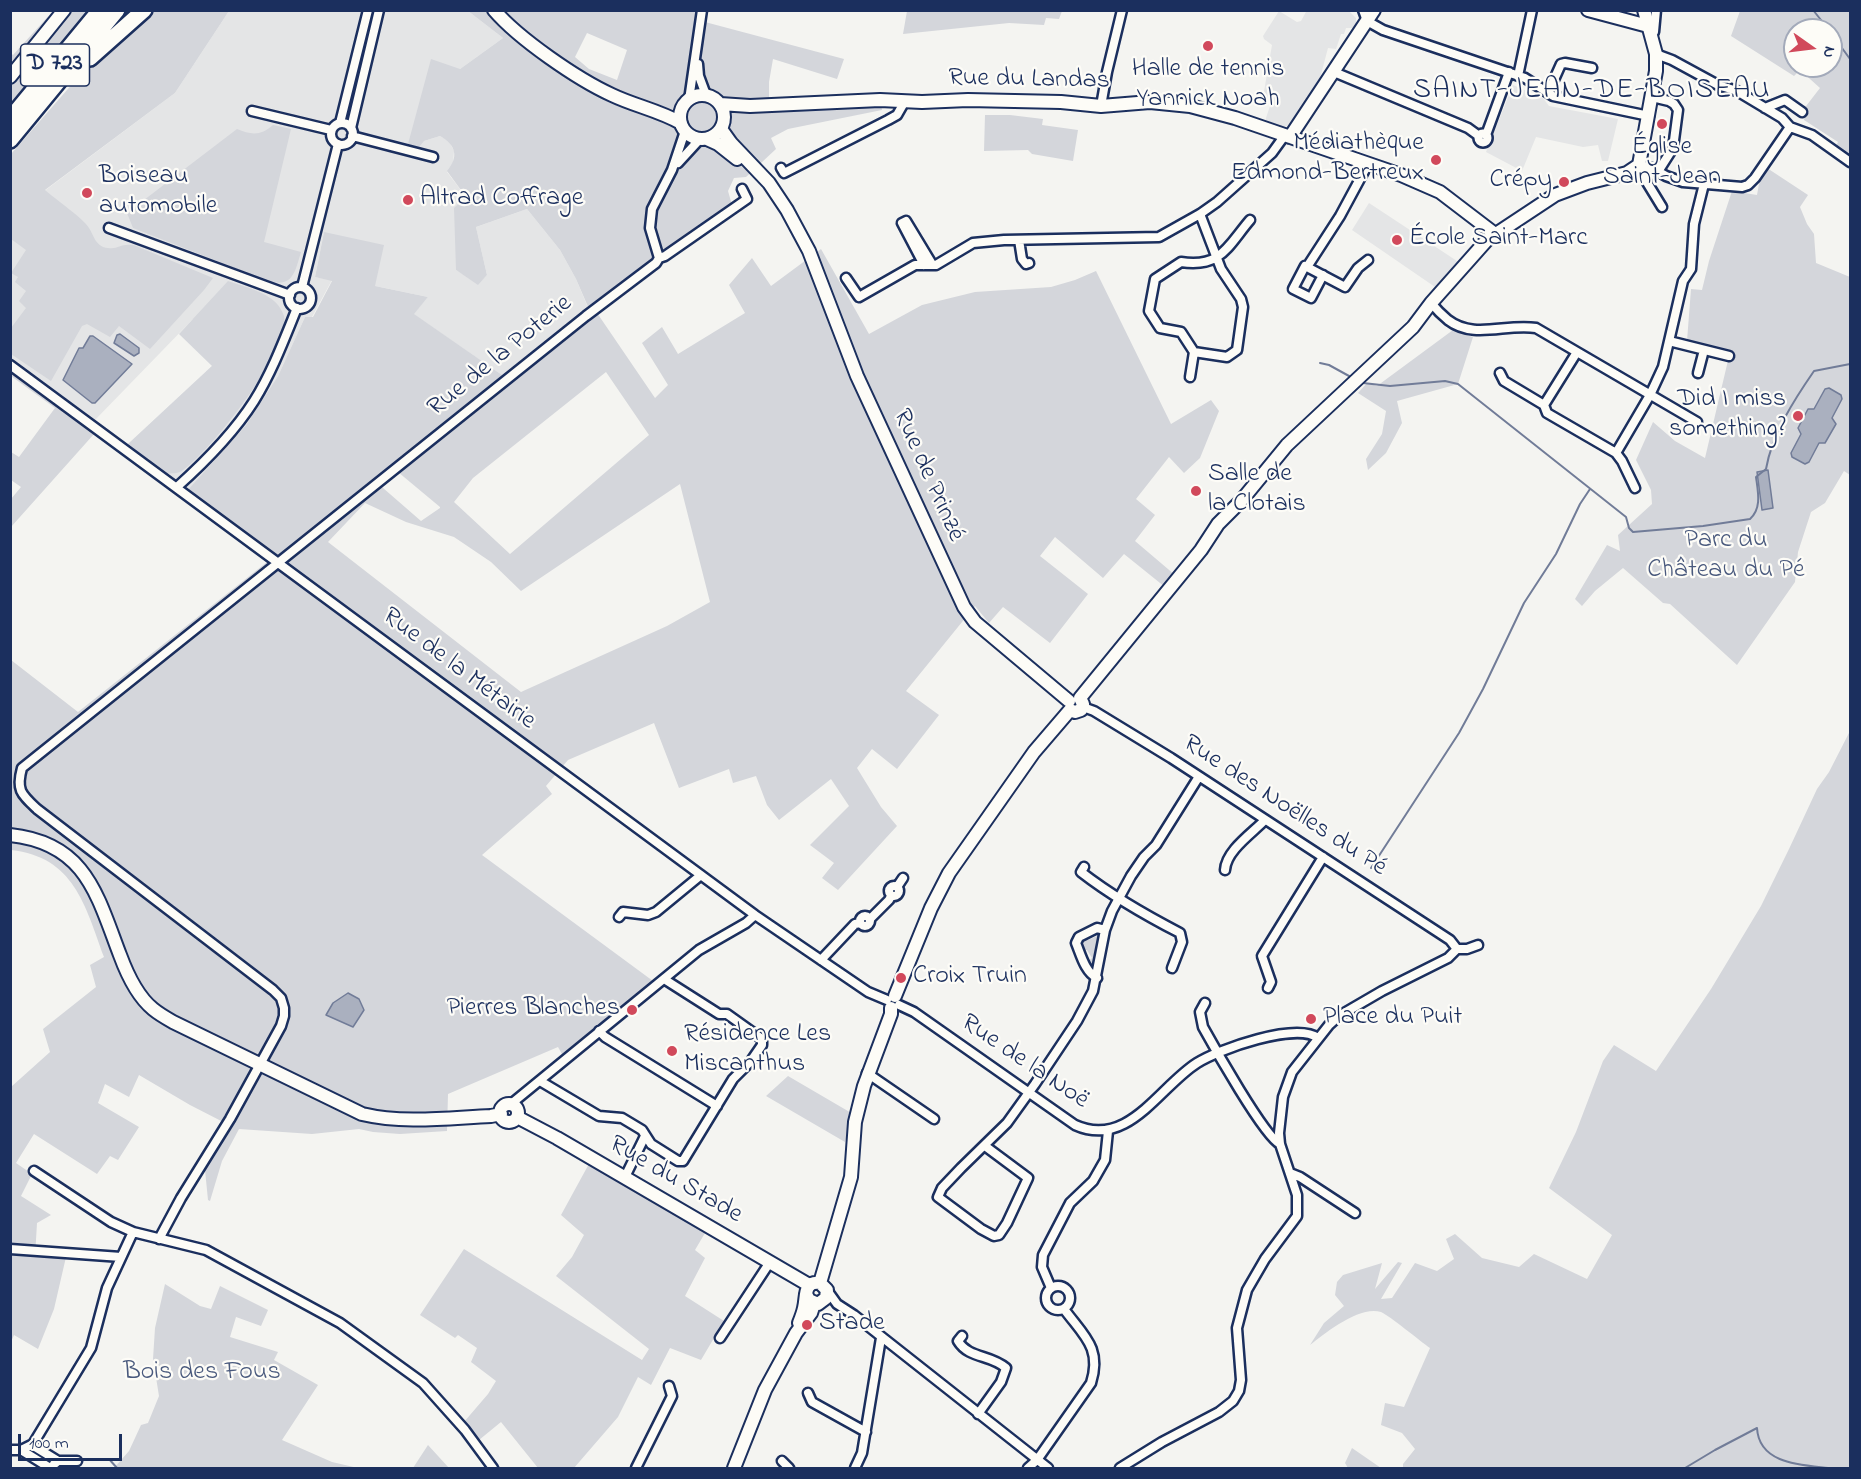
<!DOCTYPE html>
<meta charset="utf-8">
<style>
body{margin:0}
#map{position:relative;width:1861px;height:1479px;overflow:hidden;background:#f4f4f1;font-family:"Indie Flower",sans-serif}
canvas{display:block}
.frame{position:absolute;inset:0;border:12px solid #1b2f5e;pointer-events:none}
.north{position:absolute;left:1783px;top:18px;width:60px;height:60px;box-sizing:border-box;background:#fdfcf7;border:2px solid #a3aaba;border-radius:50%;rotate:104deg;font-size:16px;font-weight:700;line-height:24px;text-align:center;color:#1b2f5e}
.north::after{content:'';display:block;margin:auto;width:21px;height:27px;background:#d1495b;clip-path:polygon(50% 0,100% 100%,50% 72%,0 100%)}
.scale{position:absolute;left:18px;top:1434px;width:104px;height:27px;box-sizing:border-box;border:3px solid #1b2f5e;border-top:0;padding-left:8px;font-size:18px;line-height:21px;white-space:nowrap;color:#1b2f5e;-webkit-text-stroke:4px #fdfcf7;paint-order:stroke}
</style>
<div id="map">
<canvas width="1861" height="1479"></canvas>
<div class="frame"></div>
<div class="north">N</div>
<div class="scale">100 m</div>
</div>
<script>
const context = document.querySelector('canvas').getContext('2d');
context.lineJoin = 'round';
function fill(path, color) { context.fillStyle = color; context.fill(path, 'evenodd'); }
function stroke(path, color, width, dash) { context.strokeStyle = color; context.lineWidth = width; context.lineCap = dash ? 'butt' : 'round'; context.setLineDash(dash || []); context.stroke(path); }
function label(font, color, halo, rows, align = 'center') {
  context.font = font + ' "Indie Flower",sans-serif'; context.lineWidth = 4.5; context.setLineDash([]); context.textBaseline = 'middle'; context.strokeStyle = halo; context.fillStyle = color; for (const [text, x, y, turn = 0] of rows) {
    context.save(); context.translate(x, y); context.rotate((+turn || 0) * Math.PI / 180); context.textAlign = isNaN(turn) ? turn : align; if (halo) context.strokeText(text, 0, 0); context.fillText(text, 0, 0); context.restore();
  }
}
const built = new Path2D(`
 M1307,10l42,1 7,7v7l-1,3h-9l-2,6h-3l-5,15 -8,-1 -8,30 -7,14 -23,33 -9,3 -16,-7 7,-21 -9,-3 9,-52 -8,-6 -1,-3 16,-25 18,11 4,-1z
 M229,11h239l35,27 -43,31 -36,72 16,-5 9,5 5,10 -1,14 -6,7 19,25 -10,73 22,14 9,-9 -11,-48 51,-18 33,41 16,29 13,31 -84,67 -92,-63 15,-17 -53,-11 -51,-54 -9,45 17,3 -20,37h-7l-27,59 -32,49 -59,67 -59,-48 100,-93 -35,-32 -98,101 -84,-62v-142l164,-123z
 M1513,85l30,13 6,8 69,13 -10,42h-6l-4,-16 -15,2 -47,-10 -14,34 -36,-19z
 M1369,203l91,60 -22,26 -86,-59z`);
const green = new Path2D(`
 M53,11h35l-77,95 -1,-54 3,3z
 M125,11h104l-54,82 -130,97c11,10 37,27 44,38 5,8 7,19 19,20 11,2 13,-6 28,-2l77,32 -9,12 -54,59 -31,-23 -9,11 -23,-13 -5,2 -31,55 -40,-27v-26l15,-20 -7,-7 7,-10 -11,-9 3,-5 -7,-4 15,-23 -15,-11v-85l63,-72 38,-38 -7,-9z
 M371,11h6l-27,106 -2,-1 -1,-6z
 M468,11h238l-1,11 139,37 -7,20 -64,-20 -4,23v17h-8l3,11 117,-7 1,7 -94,19 -17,9 5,11 -30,28 -12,1 -6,13 4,14 -82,55 -57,47 62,91 13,-13 -26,-42 20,-16 16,27 67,-41 -16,-28 23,-27 19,28 50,-37 48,85 53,-29 53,-13 76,-5 24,-7 21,-9 75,153 40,-24 8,11 -19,47 -16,15 -15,-16 -33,42 19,16 -20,26 40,34 -10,12 -41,-33 -21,24 -48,-41 -15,19 48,38 -38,49 -47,-36 -14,16 -14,-17 -69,85 33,24 -42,54 -25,-20 -15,19 24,39 16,19 -59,64 -16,-12 12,-15 -24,-18 39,-39 -18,-27 -52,41 -12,-15 -11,-29 -23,7 -4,-14 -50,19 -25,-65 -86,37 -22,26 6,8 -70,61 171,126 -90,75 -5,-9 -110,47 -1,37 -47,3 -27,-2 -14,-3 -47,5 -73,-5 -17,32 -12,40 -2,-1 -3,-30 26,-44 -41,-21 -51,-30 -10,22 -24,-13 -7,19 41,24 -21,33 -8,-4 -13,18 -63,-40 -18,29 16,11 -11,22 30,19 -14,8 -2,34h31l-12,52 -16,40 -24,-14 -3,7v-255l39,-35 -7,-23 53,-42 -6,-22 14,-8c-19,-52 -30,-100 -93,-107v-190l67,52 189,-150 -173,-128 -83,93v-28l10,-12 -10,-7v-28l8,5 36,-49 -44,-32v-18l117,86 84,-78 -33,-32 49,-53c19,7 49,12 56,35 8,32 -74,136 -101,154 -4,4 -12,3 -17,4l21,17 59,-66 32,-49 27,-59h8l19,-36 -17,-4 9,-45 60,13 -9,41 53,11 -14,17 91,63 84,-68 -13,-30 -16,-29 -33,-41 -51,18 11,48 -9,10 -22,-15 -2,-62 12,-11 -19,-26c12,-14 9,-26 -7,-35l-16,5 -5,6 -11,-3 23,-85 29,10 43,-31zM587,33l40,17 -10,30 -28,-11 -14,-12zM606,372l43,63 -139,119 -56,-52 19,-24zM392,467l48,40v1l-19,13 -46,-40zM680,484l30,118 -43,24 -146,66 -193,-150 37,-39 41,19 48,15 37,25 30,29z
 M907,11v-1l155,1 -3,8 -13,-1 -2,7 -35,-2 -106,11z
 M1740,11h110v146l-14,-11 2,-4 -34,-22 -1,-10 17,-22 -20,-18 -6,6 -63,-40zM1795,30h36v36h-36z
 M985,115h25l33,4 -1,6 36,5 -5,31 -41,-7 -4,-4 -44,1z
 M273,125l18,4 -27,113 37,10c-6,20 -8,36 -33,29l-135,-53 -6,-15 110,-84c14,6 24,7 36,-4z
 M1767,168l41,27 -8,12 7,17 7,10 2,29 34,14v198l-6,-4 -19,32 -14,9 -13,40 -3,30 -58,83 -67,-61 -7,-1 -40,-35 -28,23 -13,15 -7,-7 32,-54 13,6 -2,-16 34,-31 -1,-14 -15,-30 17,-38 22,19 30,17 25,-106 -43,-11 4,-52 11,1 7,-29 23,-70 25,4 3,-17z
 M1453,330l20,7 -15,47 -61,17 5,22 -16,30 -18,17 -2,-11 16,-25 4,-23 -28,-18 9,-10 10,3z
 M1850,731v737h-447v-4l12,-15 -13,-16 -21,-8 4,-22 19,4 26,-59c-10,-7 -40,-32 -49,-36 -21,-7 -56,21 -71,33l14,-22 20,-17 -9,-11 2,-13 6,-7 39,-12 -7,26 23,-27 4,1 -21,36 11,-1 23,-35 22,8 17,-12 -8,-20 9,-5 27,24 37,9 15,-13 53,25 25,-44 -63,-47 27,-56 27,-71 11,-16 42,26 55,-82 50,-83 28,-57 28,-60 12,-17z
 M1097,931l4,6 -6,33h-3l-5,-8 5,-4 -5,-8 -5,1 -2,-7 5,-7 3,3 9,-4 -3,-4z
 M788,1076l65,38 -8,28 -79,-46z
 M590,1162l115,71 -10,17 10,8 -20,38 39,25 -23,39 -31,-12 -19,37 -13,-8 -20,40 -44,51h-36l-37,-46 -22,18 -15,-18 24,-28 8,-13 -25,-19 6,-14 -19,-13 -3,3 -35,-23 44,-66 178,111 7,-11 -93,-73 16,-19 12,-22 -23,-20z
 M165,1284l35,22 11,3 9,-23 48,24 -7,16 -25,-9 -6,20 48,15 -4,8 44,25 -36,55 50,22 26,6h-244l15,-17 12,-26 7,-2 11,-27 -6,-37 2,-31z
 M428,1445l21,23h-36z
 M1352,1448l29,20h-33l-3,-5z`);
const water = new Path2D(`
 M120,334l19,14v5l-5,3 -20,-13 3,-8z
 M90,336h3l39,28 -37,39h-3l-29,-23 16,-32h4z
 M1829,388l12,7 1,4 -10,19 4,6 -11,19h-6l-10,19 -4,2 -13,-7 -1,-4 10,-19 -3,-6 10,-19h6l11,-20z
 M1768,470l5,38 -11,2 -5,-38z
 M348,993l11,6 5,11 -11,17 -27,-12 7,-12z`);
const stream = new Path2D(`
 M1813,10l16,20
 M1831,33l19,26
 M1320,363l9,2 20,11
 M1363,383l27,3 55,-5 13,3 168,133 3,11 4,4 70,-6 47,-7c12,-11 8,-27 6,-42l10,-8c6,-35 28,-69 48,-98l36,-7
 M1371,868l88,-135 24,-44 41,-86 32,-49 24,-50 10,-15
 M109,1459l8,9
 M1685,1468l30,-18 42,-22c2,36 44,37 71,40`);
const street = new Path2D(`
 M1363,10l4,11 16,9 142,48 28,18 96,20
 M1651,34l3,-2 2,-22
 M1656,54l16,6 46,25 19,6 45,27 8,9
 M698,64l1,12 7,19
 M1334,72l134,56 11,8
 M1518,76l14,-66
 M1548,93l13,-29 4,-1 27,5
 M1652,97l17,4 5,3 4,6 -5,38 -14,22
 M689,100l13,-90
 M1101,106l6,-34 15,-62
 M1765,108l20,-8 17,12
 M252,111l79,19
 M340,123l28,-113
 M331 134a11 11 0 1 1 22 0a11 11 0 1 1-22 0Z
 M1790,127l22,8 38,27
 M351,128l28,-118
 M1478.5 138a4.5 4.5 0 1 1 9 0a4.5 4.5 0 1 1-9 0Z
 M1486,135l23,-63
 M352,136l81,21
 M678,163l22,-24
 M1639,165l13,3 14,8 17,6 59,5 6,-2 7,-7 35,-51
 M1639,165l1,6 22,36
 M781,168l3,5 104,-53 9,-5 8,-14
 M1200,214l21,55 20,30 2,8 -6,43 -10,7 -33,-5 -13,-20 -21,-4 -11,-17 6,-32 26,-17c40,6 46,-15 69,-42
 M109,228l181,67
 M1019,240l3,19 4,5 3,-1
 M659,258l-9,-30 2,-19 20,-39 13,-39
 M1368,260l-10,8 -13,19 -38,-20 33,-51 28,-52
 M924,265l-22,-42 4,-2 26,43
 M1307,267l-2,-1 -12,23 18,9 12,-23
 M846,278l13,19 56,-32h21l37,-22 31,-3 155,-3 41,-23 17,-12 55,-49 13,-18
 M302,287l36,-143
 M289 298a11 11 0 1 1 22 0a11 11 0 1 1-22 0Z
 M1431,303c5,6 11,12 17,17 26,20 58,3 88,8l161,94
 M1669,341l60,15
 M1577,352l-33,53 3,8 69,40 6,8 13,27
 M10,365l745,550 113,77 19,8
 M1500,373l4,8 40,24
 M1698,373l6,-23
 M1190,377l4,-25
 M1616,453l34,-58 13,-28 20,-86 8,-12 3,-45 10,-40
 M177,487c29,-26 56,-53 77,-86 18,-29 30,-61 43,-93
 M1083,707l11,4 77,47 279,182 7,9
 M1084,867l-3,5c31,24 64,43 99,61l2,9 -10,26
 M1225,870c1,-19 26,-36 40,-50
 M889 891a5 5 0 1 1 10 0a5 5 0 1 1-10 0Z
 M897,887l6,-9
 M860 921a5 5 0 1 1 10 0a5 5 0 1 1-10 0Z
 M619,917l4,-5 25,3 8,-3 45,-37
 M870,919l19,-19 2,-4
 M1457,949h10l11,-4
 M821,960l34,-36 5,-1
 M1097,978c-12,-6 -16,-23 -21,-35l3,-6 18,-9 8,2
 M1268,988l3,-6 -9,-26 61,-99
 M1205,1003l-5,9 3,15c11,20 61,109 77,117
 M899,1005l15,7 161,113c53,24 84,-38 122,-62 22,-14 99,-41 121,-25
 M599,1031l6,6 112,69
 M867,1073l67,46
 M540,1081l59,35 23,2 20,12 9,14 27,17h5l50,-82 18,-18 11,-16v-6l-35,-25h-8l-55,-35
 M511,1104l188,-154 47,-27 9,-8
 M985,1146l43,32 -21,45 -8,12 -5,1 -13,-7 -43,-32 4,-9 19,-20 46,-45 28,-39 42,-63 16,-30 12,-61 7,-19 19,-35 13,-19 12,-12 42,-67
 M34,1171l77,51 22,10 73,18 134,73 83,60 42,47 28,38
 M1290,1173l10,4 55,36
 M625,1177l20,-41
 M159,1239l22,-41 49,-79 51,-93 3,-10v-8l-3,-10 -8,-8 -236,-181c-16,-15 -21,-19 -15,-41l564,-452 70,-53 3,-5 6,-2 82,-57 -5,-10
 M10,1249l111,8
 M1046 1298a12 12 0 1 1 24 0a12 12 0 1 1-24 0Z
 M1051,1288l-9,-21 1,-12 27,-52 23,-22 12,-21 3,-29
 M827,1290l10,14 17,11 194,153
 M962,1336l-4,5c11,18 32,13 48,27l-5,14 -23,32
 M720,1338l50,-76
 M808,1393l4,9 54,30
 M32,1445l26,16
 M10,1450h11l12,-6 58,-96 16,-60 26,-56
 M21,1450l29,18
 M782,1461l7,7
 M50,1468l8,-7h19
 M636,1468l36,-72 -3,-10
 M855,1468l7,-15 19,-115
 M1028,1468l9,-8 54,-77c11,-35 -7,-47 -27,-74
 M1120,1468l42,-26 57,-30 14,-11 6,-10 2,-11 -4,-52 10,-38 18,-31 32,-43v-21l-17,-51 -1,-11 4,-36 9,-25 37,-47 10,-9 43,-25 66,-33 9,-9`);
const secondary = new Path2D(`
 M494,10c25,29 83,69 118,85 23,11 46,15 69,28
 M1588,10l60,16
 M10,77l54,-67
 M680 117a22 22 0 1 1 44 0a22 22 0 1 1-44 0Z
 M720,104l30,2 130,-6 42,2 46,-2 93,2 40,4 49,-4 40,4 45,12 166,57 39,17 55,42
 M721,129l10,14 38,40 18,27 22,41 48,125 107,231 11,15 94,79
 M1290,137l84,-127
 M707,139l11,5 19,15
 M1080,698l121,-148 17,-26 23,-23 46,-56 126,-118 18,-24 56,-63 68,-45 32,-12 40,-10 12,-8 17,-94v-17l-12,-44
 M1070,710l5,2 6,-2 2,-6 -3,-6
 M10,835c76,8 87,60 110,120 7,19 17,41 33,54 6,5 13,9 20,13l189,92c42,10 86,4 129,2l10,-2
 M895,996l36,-88 18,-35 85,-121 36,-42
 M500 1113a9 9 0 1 1 18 0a9 9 0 1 1-18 0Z
 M517,1117l40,21 252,147
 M820,1283l31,-106 4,-55 9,-36 27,-72v-6
 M799,1323c2,-5 4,-10 5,-15 3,-12 -1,-27 16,-25l7,7 -1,8 -8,6 -9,-4 -3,-6
 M734,1468l31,-78 31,-57 15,-20 3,-9`);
const highway = new Path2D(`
 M90,58l54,-48
 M10,119l90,-109
 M10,140l107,-130`);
const markers = [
 [1208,46,6,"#d1495b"],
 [1662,124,6,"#d1495b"],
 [1436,160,6,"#d1495b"],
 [1564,182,6,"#d1495b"],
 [87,193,6,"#d1495b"],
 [408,200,6,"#d1495b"],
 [1397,240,6,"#d1495b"],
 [1798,416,6,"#d1495b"],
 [1196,491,6,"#d1495b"],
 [901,978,6,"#d1495b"],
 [632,1010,6,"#d1495b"],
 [1311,1019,6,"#d1495b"],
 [672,1051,6,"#d1495b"],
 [807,1325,6,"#d1495b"]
];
const shields = [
 [55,65,69]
];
const shieldNames = [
 ["D 723",55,65]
];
const poiNames = [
 ["Halle de tennis",1208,71,"center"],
 ["Yannick Noah",1208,101,"center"],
 ["Médiathèque",1424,145,"right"],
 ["Edmond-Bertreux",1424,175,"right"],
 ["Église",1662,149,"center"],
 ["Saint-Jean",1662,179,"center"],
 ["Boiseau",99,178],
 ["automobile",99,208],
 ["Crépy",1552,182,"right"],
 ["Altrad Coffrage",420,200],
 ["École Saint-Marc",1409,240],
 ["Did I miss",1786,401,"right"],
 ["something?",1786,431,"right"],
 ["Salle de",1208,476],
 ["la Clotais",1208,506],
 ["Croix Truin",913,978],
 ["Pierres Blanches",620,1010,"right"],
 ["Place du Puit",1323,1019],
 ["Résidence Les",684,1036],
 ["Miscanthus",684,1066],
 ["Stade",819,1325]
];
const streetNames = [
 ["Rue du Landas",1029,81,1],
 ["Rue de la Poterie",501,357,-39],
 ["Rue de Prinzé",927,476,66],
 ["Rue de la Métairie",458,670,37],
 ["Rue des Noëlles du Pé",1284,807,33],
 ["Rue de la Noë",1024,1063,34],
 ["Rue du Stade",675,1181,30]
];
const parkNames = [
 ["Parc du",1726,542],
 ["Château du Pé",1726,572],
 ["Bois des Fous",202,1374]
];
const quarterNames = [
 ["SAINT-JEAN-DE-BOISEAU",1592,92]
];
fill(built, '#e4e5e6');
fill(green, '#d4d6db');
fill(water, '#aab0bf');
stroke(water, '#717c98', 1.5);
stroke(stream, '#717c98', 2);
stroke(street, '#1b2f5e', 13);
stroke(secondary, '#1b2f5e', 16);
stroke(highway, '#1b2f5e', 20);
stroke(street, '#fdfcf7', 8);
stroke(secondary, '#fdfcf7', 12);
stroke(highway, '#fdfcf7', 15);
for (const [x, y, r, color] of markers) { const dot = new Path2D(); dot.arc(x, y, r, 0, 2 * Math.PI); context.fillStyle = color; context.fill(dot); stroke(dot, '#fdfcf7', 2); }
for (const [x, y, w] of shields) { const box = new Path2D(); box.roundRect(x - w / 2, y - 21, w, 42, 4.5); context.fillStyle = '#fdfcf7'; context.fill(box); stroke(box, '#1b2f5e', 1.5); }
label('bold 24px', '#1b2f5e', null, shieldNames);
label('26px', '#1b2f5e', '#fdfcf7', poiNames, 'left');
label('26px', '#1b2f5e', '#fdfcf7', streetNames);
label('26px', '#49597d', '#fdfcf7', parkNames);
context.letterSpacing = '1.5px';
label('28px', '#1b2f5e', '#fdfcf7', quarterNames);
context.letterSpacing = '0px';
</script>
